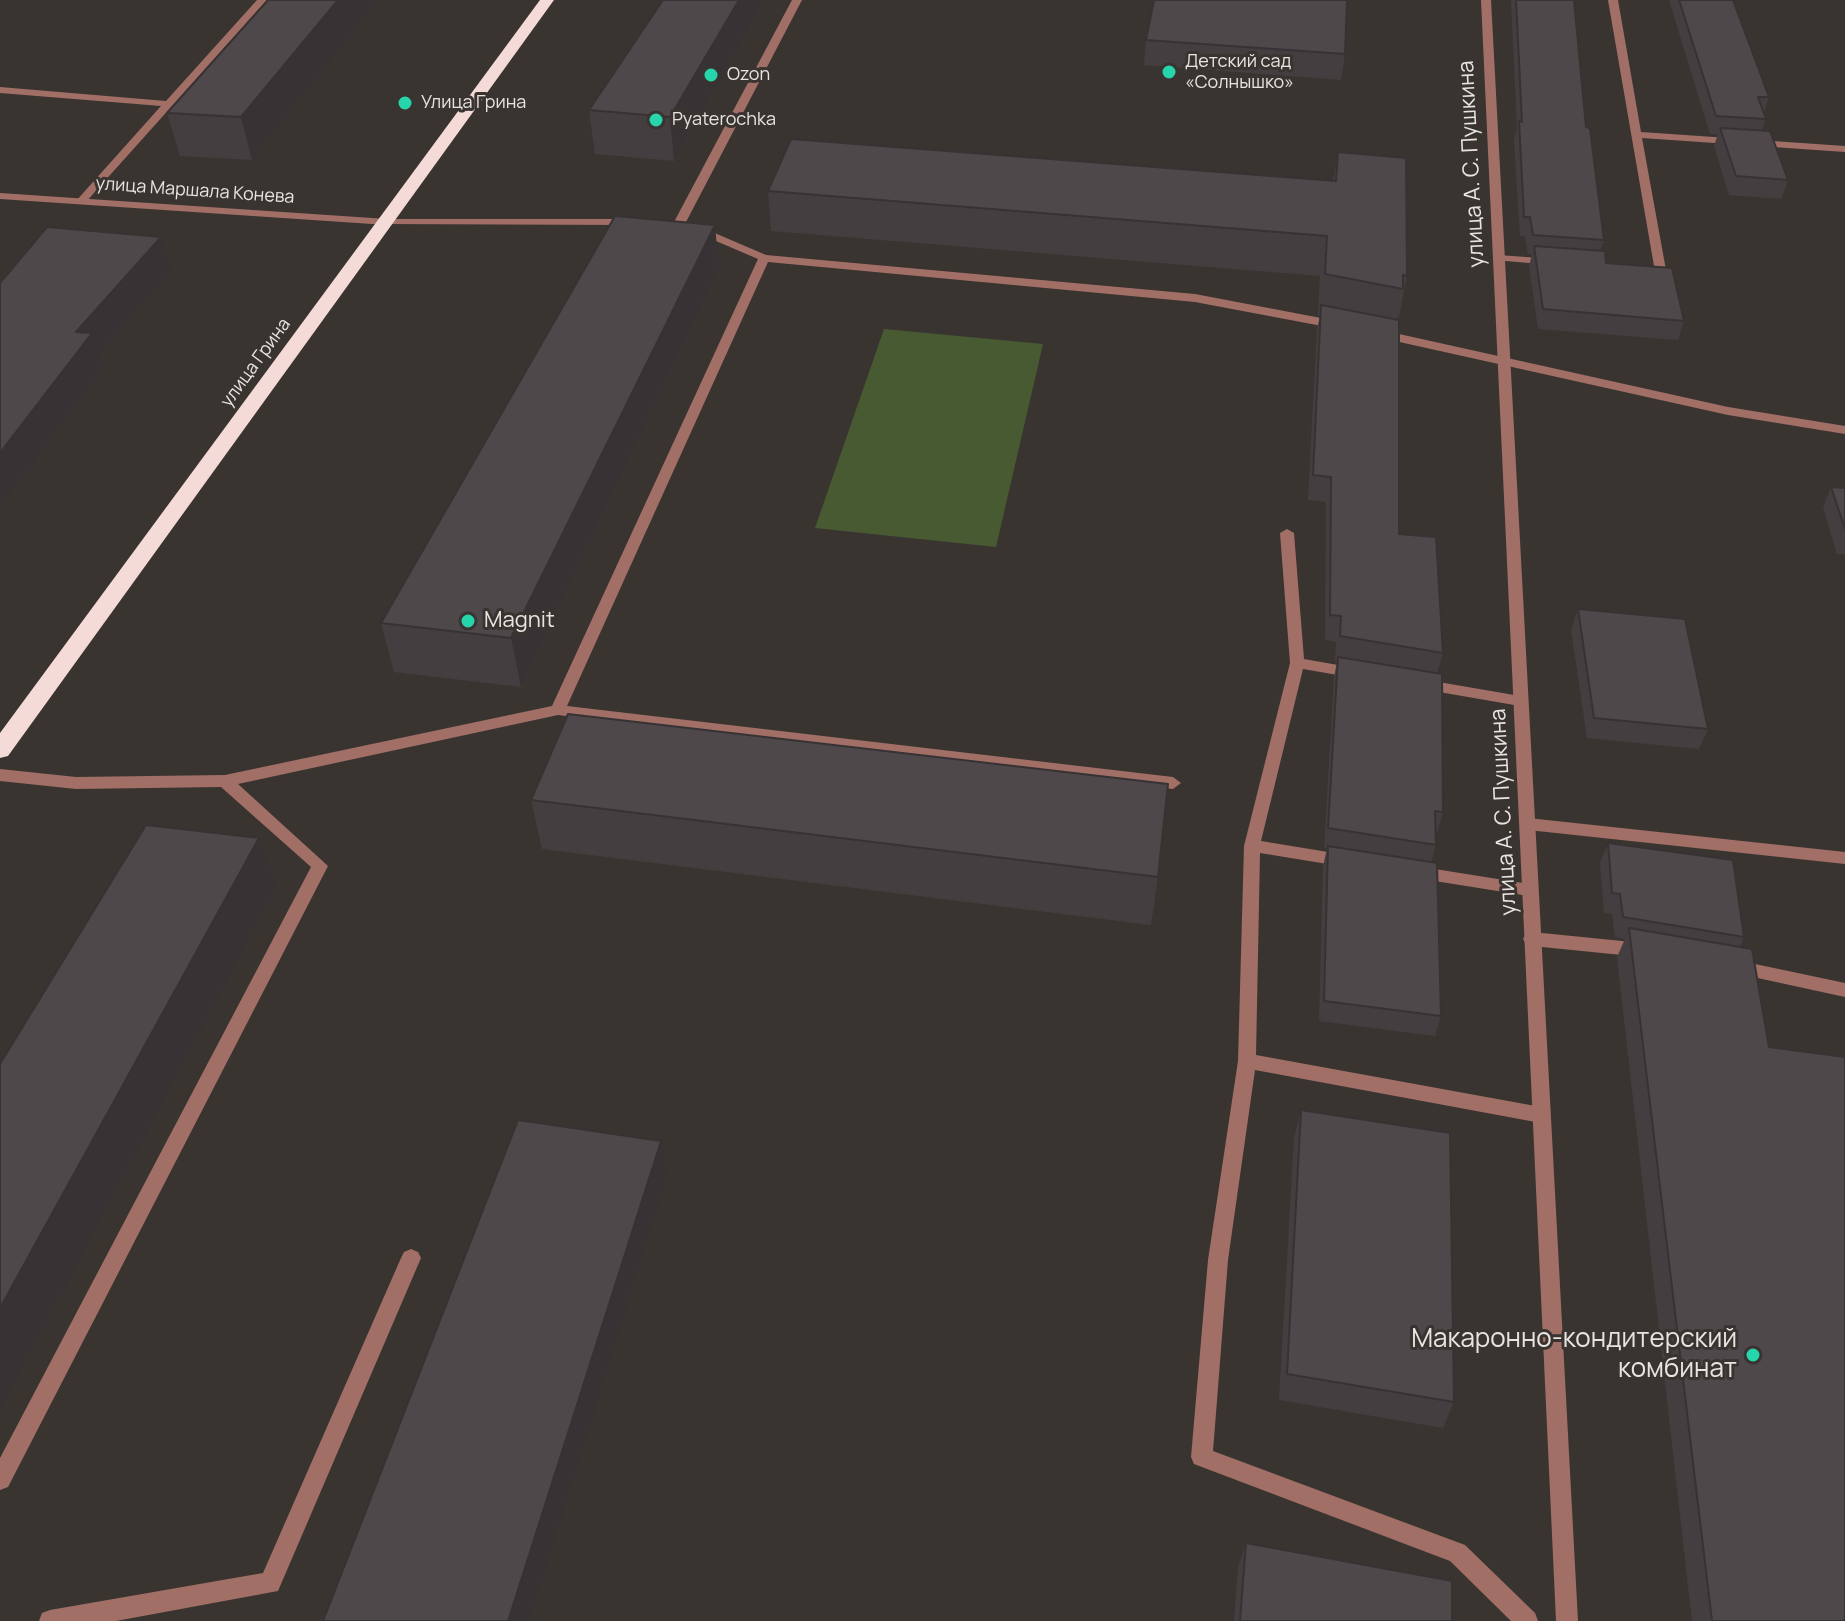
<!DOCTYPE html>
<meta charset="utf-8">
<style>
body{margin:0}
canvas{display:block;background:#393430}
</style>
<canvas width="1845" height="1621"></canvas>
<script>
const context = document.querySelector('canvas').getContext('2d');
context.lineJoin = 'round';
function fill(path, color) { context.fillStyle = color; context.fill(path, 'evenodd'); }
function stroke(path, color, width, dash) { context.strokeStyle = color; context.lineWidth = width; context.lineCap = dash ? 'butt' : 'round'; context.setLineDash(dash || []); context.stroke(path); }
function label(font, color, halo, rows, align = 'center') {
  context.font = font + ' Manrope,sans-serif'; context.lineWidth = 6; context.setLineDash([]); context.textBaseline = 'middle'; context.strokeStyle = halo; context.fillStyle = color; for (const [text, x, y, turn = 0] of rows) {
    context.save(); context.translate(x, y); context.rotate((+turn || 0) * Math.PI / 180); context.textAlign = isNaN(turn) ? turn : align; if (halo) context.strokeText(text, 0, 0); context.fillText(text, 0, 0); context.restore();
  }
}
const green = new Path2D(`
 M884,329l159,15 -47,203 -181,-19z`);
const lane = new Path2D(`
 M257,0h10l-182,203 -9,-2 85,-95 -161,-13v-6l166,14z
 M792,0h10l-116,222 -10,2 -2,-2z
 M1608,0h10l23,132 204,14v6l-203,-14 24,132 -6,3 -20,-2v-4l14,-1z
 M387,219h246l6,3 -6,3 -250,-1 -2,-2z
 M695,228h8l63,27 429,39 147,28v6l-4,1 -143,-27 -427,-40 -201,444 606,71 8,6 -8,6 -615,-74 -320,69 90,82 -320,621 -8,3v-32l311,-591 -90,-80 -145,2 -76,-8v-12l76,8 149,-2 327,-69 206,-447 -63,-27z
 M1498,255l55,4 6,3 -6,3 -59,-5v-4z
 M1381,330l347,77 117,19v8l-117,-19 -351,-78 -2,-3z
 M1287,529l7,4 10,126 51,9 7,5 -7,5 -52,-9 -42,172 85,14 6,2 2,4 -2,4 -6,2 -86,-14 -4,202 285,52 7,3 2,5 -2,5 -7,3 -286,-53 -27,190 -15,191 252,94 70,68 3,8h-27l-61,-60 -256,-97 -3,-7 17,-197 30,-199 6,-215 46,-183 -10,-130z
 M1421,679l99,17 8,5 -8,5 -104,-18 -2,-4 2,-4z
 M1528,818l317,34v12l-317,-34 -8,-6z
 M1416,866l113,18 6,2 2,4 -2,4 -6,2 -113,-18 -6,-2 -2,-4 2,-4z
 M1532,932l110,11 6,2 3,5 -3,5 -6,2 -110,-11 -6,-2 -3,-5 3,-5z
 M1736,960l109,23v14l-115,-25 -3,-5 3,-5z
 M411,1249l7,3 3,6 -143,333 -162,30h-77l3,-8 8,-3 213,-37 138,-315 3,-6z`);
const street = new Path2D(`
 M1481,0h10l87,1621h-22z
 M0,193l387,26 6,3 -6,3 -387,-26z`);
const highway = new Path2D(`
 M540,0h14l-546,756 -8,2v-25z`);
const wall = new Path2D(`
 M268,0l-16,160 -72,-4 -13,-43z
 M663,0h102l-91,161 -79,-7 -6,-44z
 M1511,0h63l12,127 18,113 -4,11 6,12 78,58 -6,19 -140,-11 -9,-63 3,-12h-4l-3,-18h-5l-6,-96 3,-12z
 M1669,0h64l36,97 -5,16 2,6 -4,11 26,50 -7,19 -52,-4 -15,-49 4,-12h-8z
 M1146,40l199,14 -4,26 -197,-15z
 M1338,152l69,124 -8,41h-2v3l2,214 44,119 -6,21 6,138 -6,21 -1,-1v13l-5,17 10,154 -6,20 -116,-15 4,-155 4,-17 -3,-1 10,-171 3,-15 -2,-1 1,-19 -11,-2 1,-138 -18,-2 9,-171 3,-13 -2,-1 2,-39 -549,-45 -3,-40 565,-10z
 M719,269l-198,418 -127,-15 -13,-49z
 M1831,487l14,1v66h-8l-14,-47z
 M1578,609l130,120 -9,20 -112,-11 -16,-108z
 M531,800l627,77 -7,48 -609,-76z
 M1608,843l136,94 -4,10 105,674h-153l-75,-664 8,-18 -10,-2 -3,-23 -8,-1 -4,-50z
 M1301,1110l153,292 -11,26 -164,-28 15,-262z
 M1246,1543l206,78h-218l4,-54z`);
const shadedWall = new Path2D(`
 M338,0h41l-127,160 -11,-43z
 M739,0h26l-91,161 -4,-44z
 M715,225l4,44 -198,418 -10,-49z
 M161,237l10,34 -72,83 5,14 -104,140v-55l76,-121z
 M259,838l18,48 -277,524v-102z
 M661,1141l6,35 -138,445h-21z`);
const building = new Path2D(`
 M268,0h70l-97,117 -74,-4z
 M663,0h76l-69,117 -81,-7z
 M1154,0h193l-2,54 -199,-14z
 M1516,0h58l12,127 4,1 14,112 -71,-5 -3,-18h-6l-5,-96 3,1z
 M1679,0h54l36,97h-11l8,22 -50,-3z
 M1720,128l50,3 18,49 -52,-4z
 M791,139l545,42 2,-29 68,6 1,118 -4,-1v14l-78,-15 2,-38 -559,-45z
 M615,216l100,9 -204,413 -130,-15z
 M47,227l114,10 -85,95 16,1 -92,120v-170z
 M1534,246l71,5 1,12 66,5 12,53 -141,-12z
 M1321,305l78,15v214l37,3 7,116 -103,-17 1,-20 -11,-1 1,-138 -18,-2z
 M1831,487l14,1v41z
 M1578,609l107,10 23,110 -114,-11z
 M1338,657l104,17 1,138 -8,-1 1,34 -108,-17z
 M568,714l600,70 -10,93 -627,-77z
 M146,825l113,13 -259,470v-244z
 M1608,843l125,17 11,77 -121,-20 -3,-23 -8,-1z
 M1328,846l109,17 4,153 -117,-15z
 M1629,928l123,21 17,98 76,10v564h-133z
 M1301,1110l149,23 4,269 -167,-28z
 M518,1120l143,21 -153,480h-185z
 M1246,1543l206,38v40h-212z`);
const markers = [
 [1169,72,8,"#27d5ad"],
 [711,75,8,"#27d5ad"],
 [405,103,8,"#27d5ad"],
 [656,120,8,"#27d5ad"],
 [468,621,8,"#27d5ad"],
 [1753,1355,8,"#27d5ad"]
];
const farPoinames = [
 ["Детский сад",1185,62],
 ["«Солнышко»",1185,83],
 ["Ozon",727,75],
 ["Улица Грина",421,103],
 ["Pyaterochka",672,120]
];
const farStreetnames = [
 ["улица Маршала Конева",195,191,4],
 ["улица Грина",256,363,-54]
];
const streetNames = [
 ["улица А. С. Пушкина",1472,164,-93],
 ["улица А. С. Пушкина",1504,812,-93]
];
const poiNames = [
 ["Magnit",484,621]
];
const nearPoinames = [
 ["Макаронно-кондитерский",1737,1340],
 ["комбинат",1737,1370]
];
fill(green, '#475a32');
fill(lane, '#a26f67');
fill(street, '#a26f67');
fill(highway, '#f5dbd7');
fill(wall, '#443e40');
fill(shadedWall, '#373234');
fill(building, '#4f484b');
stroke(building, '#373234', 2);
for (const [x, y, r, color] of markers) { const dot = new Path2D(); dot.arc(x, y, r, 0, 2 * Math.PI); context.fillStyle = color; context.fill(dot); stroke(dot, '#393430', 3); }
label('18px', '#e8e4e2', '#393430', farPoinames, 'left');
label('18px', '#e8e4e2', '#393430', farStreetnames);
label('22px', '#e8e4e2', '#393430', streetNames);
label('22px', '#e8e4e2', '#393430', poiNames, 'left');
label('26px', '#e8e4e2', '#393430', nearPoinames, 'right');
</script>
